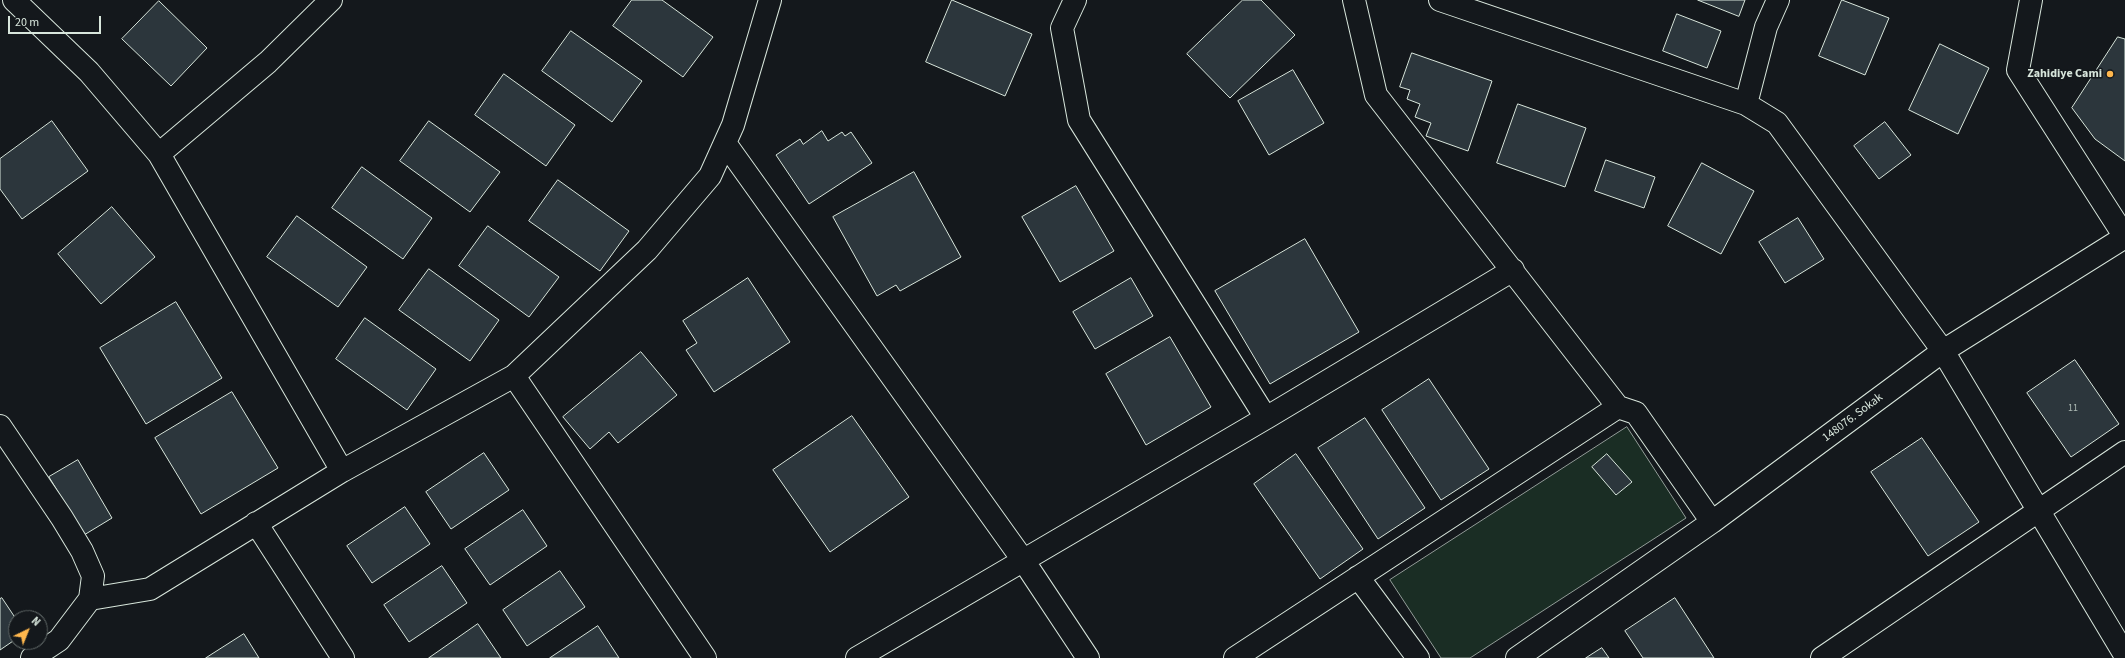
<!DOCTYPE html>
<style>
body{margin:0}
#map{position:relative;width:2125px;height:658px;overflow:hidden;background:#14181c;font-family:"Source Sans 3",sans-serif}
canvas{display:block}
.north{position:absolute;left:8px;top:610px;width:40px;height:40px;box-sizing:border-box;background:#14181c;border:1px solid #626a69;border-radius:50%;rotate:43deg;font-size:11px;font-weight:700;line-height:16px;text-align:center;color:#d8e6dc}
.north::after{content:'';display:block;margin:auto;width:14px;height:18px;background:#ffb74d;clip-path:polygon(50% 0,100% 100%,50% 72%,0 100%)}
.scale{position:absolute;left:8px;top:16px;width:93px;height:18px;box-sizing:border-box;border:2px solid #d8e6dc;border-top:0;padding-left:5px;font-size:12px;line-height:14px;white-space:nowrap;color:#d8e6dc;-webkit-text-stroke:3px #14181c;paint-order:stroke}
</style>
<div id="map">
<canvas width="2125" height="658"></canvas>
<div class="north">N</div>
<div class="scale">20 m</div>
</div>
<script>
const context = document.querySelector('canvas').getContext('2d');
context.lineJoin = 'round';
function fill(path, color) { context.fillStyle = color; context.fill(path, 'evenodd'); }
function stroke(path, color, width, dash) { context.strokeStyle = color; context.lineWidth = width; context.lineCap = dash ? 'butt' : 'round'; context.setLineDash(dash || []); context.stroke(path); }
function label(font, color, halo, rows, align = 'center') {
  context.font = font + ' "Source Sans 3",sans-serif'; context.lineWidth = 3; context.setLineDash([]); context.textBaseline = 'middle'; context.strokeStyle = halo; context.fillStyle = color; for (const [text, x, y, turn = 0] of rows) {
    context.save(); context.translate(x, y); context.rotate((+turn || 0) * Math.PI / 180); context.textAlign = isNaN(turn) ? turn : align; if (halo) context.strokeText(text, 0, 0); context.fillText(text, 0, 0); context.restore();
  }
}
const green = new Path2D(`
 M1627,427l59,91 -216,140h-29l-51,-78z`);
const building = new Path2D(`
 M632,0h30l51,37 -30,40 -70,-51z
 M952,0l80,34 -27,62 -79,-34z
 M1243,0h18l34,35 -65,63 -43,-44z
 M1698,0h47l-6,16z
 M1842,0l47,18 -24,57 -46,-19z
 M159,1l48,47 -36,38 -49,-47z
 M1677,14l44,17 -14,37 -44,-17z
 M571,31l71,50 -30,41 -70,-51z
 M2118,37l7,2v122l-30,-22 -23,-31z
 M1940,44l49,24 -31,66 -49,-24z
 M1412,53l80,28 -24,70 -42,-15 5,-13 -16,-6 5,-13 -13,-5 3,-9 -10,-3z
 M1293,70l31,53 -55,32 -31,-54z
 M504,74l71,51 -29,41 -71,-51z
 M1518,104l68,24 -21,59 -68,-24z
 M52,121l36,50 -66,48 -22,-30v-30z
 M429,121l71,51 -30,40 -70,-51z
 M1885,122l26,33 -32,24 -25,-33z
 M822,131l6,10 14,-9 3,4 6,-4 21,31 -63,41 -33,-49 24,-16 3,5z
 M1606,160l49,17 -11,31 -49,-17z
 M1702,163l52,28 -33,63 -53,-28z
 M362,167l70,51 -29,41 -71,-51z
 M914,172l47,85 -61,34 -4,-6 -19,11 -44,-79z
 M558,180l71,51 -29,40 -71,-50z
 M1076,186l38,65 -54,31 -38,-65z
 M112,207l43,50 -54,47 -43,-50z
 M297,216l70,51 -29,40 -71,-50z
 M1798,218l26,41 -39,24 -26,-41z
 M488,226l71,51 -30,40 -70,-51z
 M1305,239l54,93 -89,52 -55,-93z
 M429,269l70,51 -29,41 -71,-51z
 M748,278l42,64 -76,50 -28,-42 11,-7 -14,-22z
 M1131,278l22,38 -58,33 -22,-37z
 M176,302l46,76 -76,46 -46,-76z
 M365,318l71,51 -29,41 -71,-51z
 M1170,337l41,70 -65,38 -40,-71z
 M641,352l36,43 -59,48 -9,-11 -19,17 -27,-32z
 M2075,360l44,64 -48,33 -44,-64z
 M1429,379l60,90 -48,31 -59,-90z
 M232,392l46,76 -77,46 -46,-76z
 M852,416l57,81 -79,55 -57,-82z
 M1365,418l60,90 -47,31 -60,-91z
 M1922,438l57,84 -51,34 -57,-84z
 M484,453l25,37 -58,39 -25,-37z
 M1296,454l67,95 -43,30 -66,-95z
 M1607,454l25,28 -16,13 -24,-28z
 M78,460l34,58 -28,17 -35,-58z
 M405,507l25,37 -58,39 -25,-37z
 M523,510l24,36 -57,39 -25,-36z
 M442,566l25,37 -58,39 -25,-37z
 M560,571l25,36 -58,39 -24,-36z
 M2,598l14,21v20l-16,11v-51z
 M1675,598l39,60h-71l-18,-27z
 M478,624l23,34h-72z
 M598,626l21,32h-69z
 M244,634l15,24h-53z
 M1602,648l7,10h-23z`);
const minor = new Path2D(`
 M14,0l75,72 70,82 183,317
 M1354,0l22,95 242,312
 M1440,0l306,104
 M1778,0l-12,27 -20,77 31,19 166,228 182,304
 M2031,0l-13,70 107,167
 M725,143l298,417 65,98
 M159,154l109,-92 63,-62
 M514,376l191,282
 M1618,407l18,6 76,109 231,-171 182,-114
 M1266,418l247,-148
 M0,426l62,92 20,33 11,25 -3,23 -31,41 -27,18
 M256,523l87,135
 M1358,577l60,81
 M90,599l60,-10 192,-118 172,-95 133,-126 63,-74 23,-51 37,-125
 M857,658l409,-240 -187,-298 -17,-92 13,-28
 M1235,658l383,-251
 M1517,658l195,-136
 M1822,658l303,-206`);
const markers = [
 [2110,74,4,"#ffb74d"]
];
const numberNames = [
 ["11",2073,409]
];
const poiNames = [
 ["Zahidiye Cami",2102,74]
];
const streetNames = [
 ["148076. Sokak",1853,418,-37]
];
fill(green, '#1a2d24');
stroke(green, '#939e99', 1);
fill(building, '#2c363c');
stroke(building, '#d8e6dc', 1);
stroke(minor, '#d8e6dc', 24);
stroke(minor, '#14181c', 22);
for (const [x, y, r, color] of markers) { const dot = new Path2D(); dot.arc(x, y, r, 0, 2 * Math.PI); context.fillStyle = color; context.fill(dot); stroke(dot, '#14181c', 1.5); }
label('10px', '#adbab4', null, numberNames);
label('bold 12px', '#d8e6dc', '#14181c', poiNames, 'right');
label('12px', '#d8e6dc', '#14181c', streetNames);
</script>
